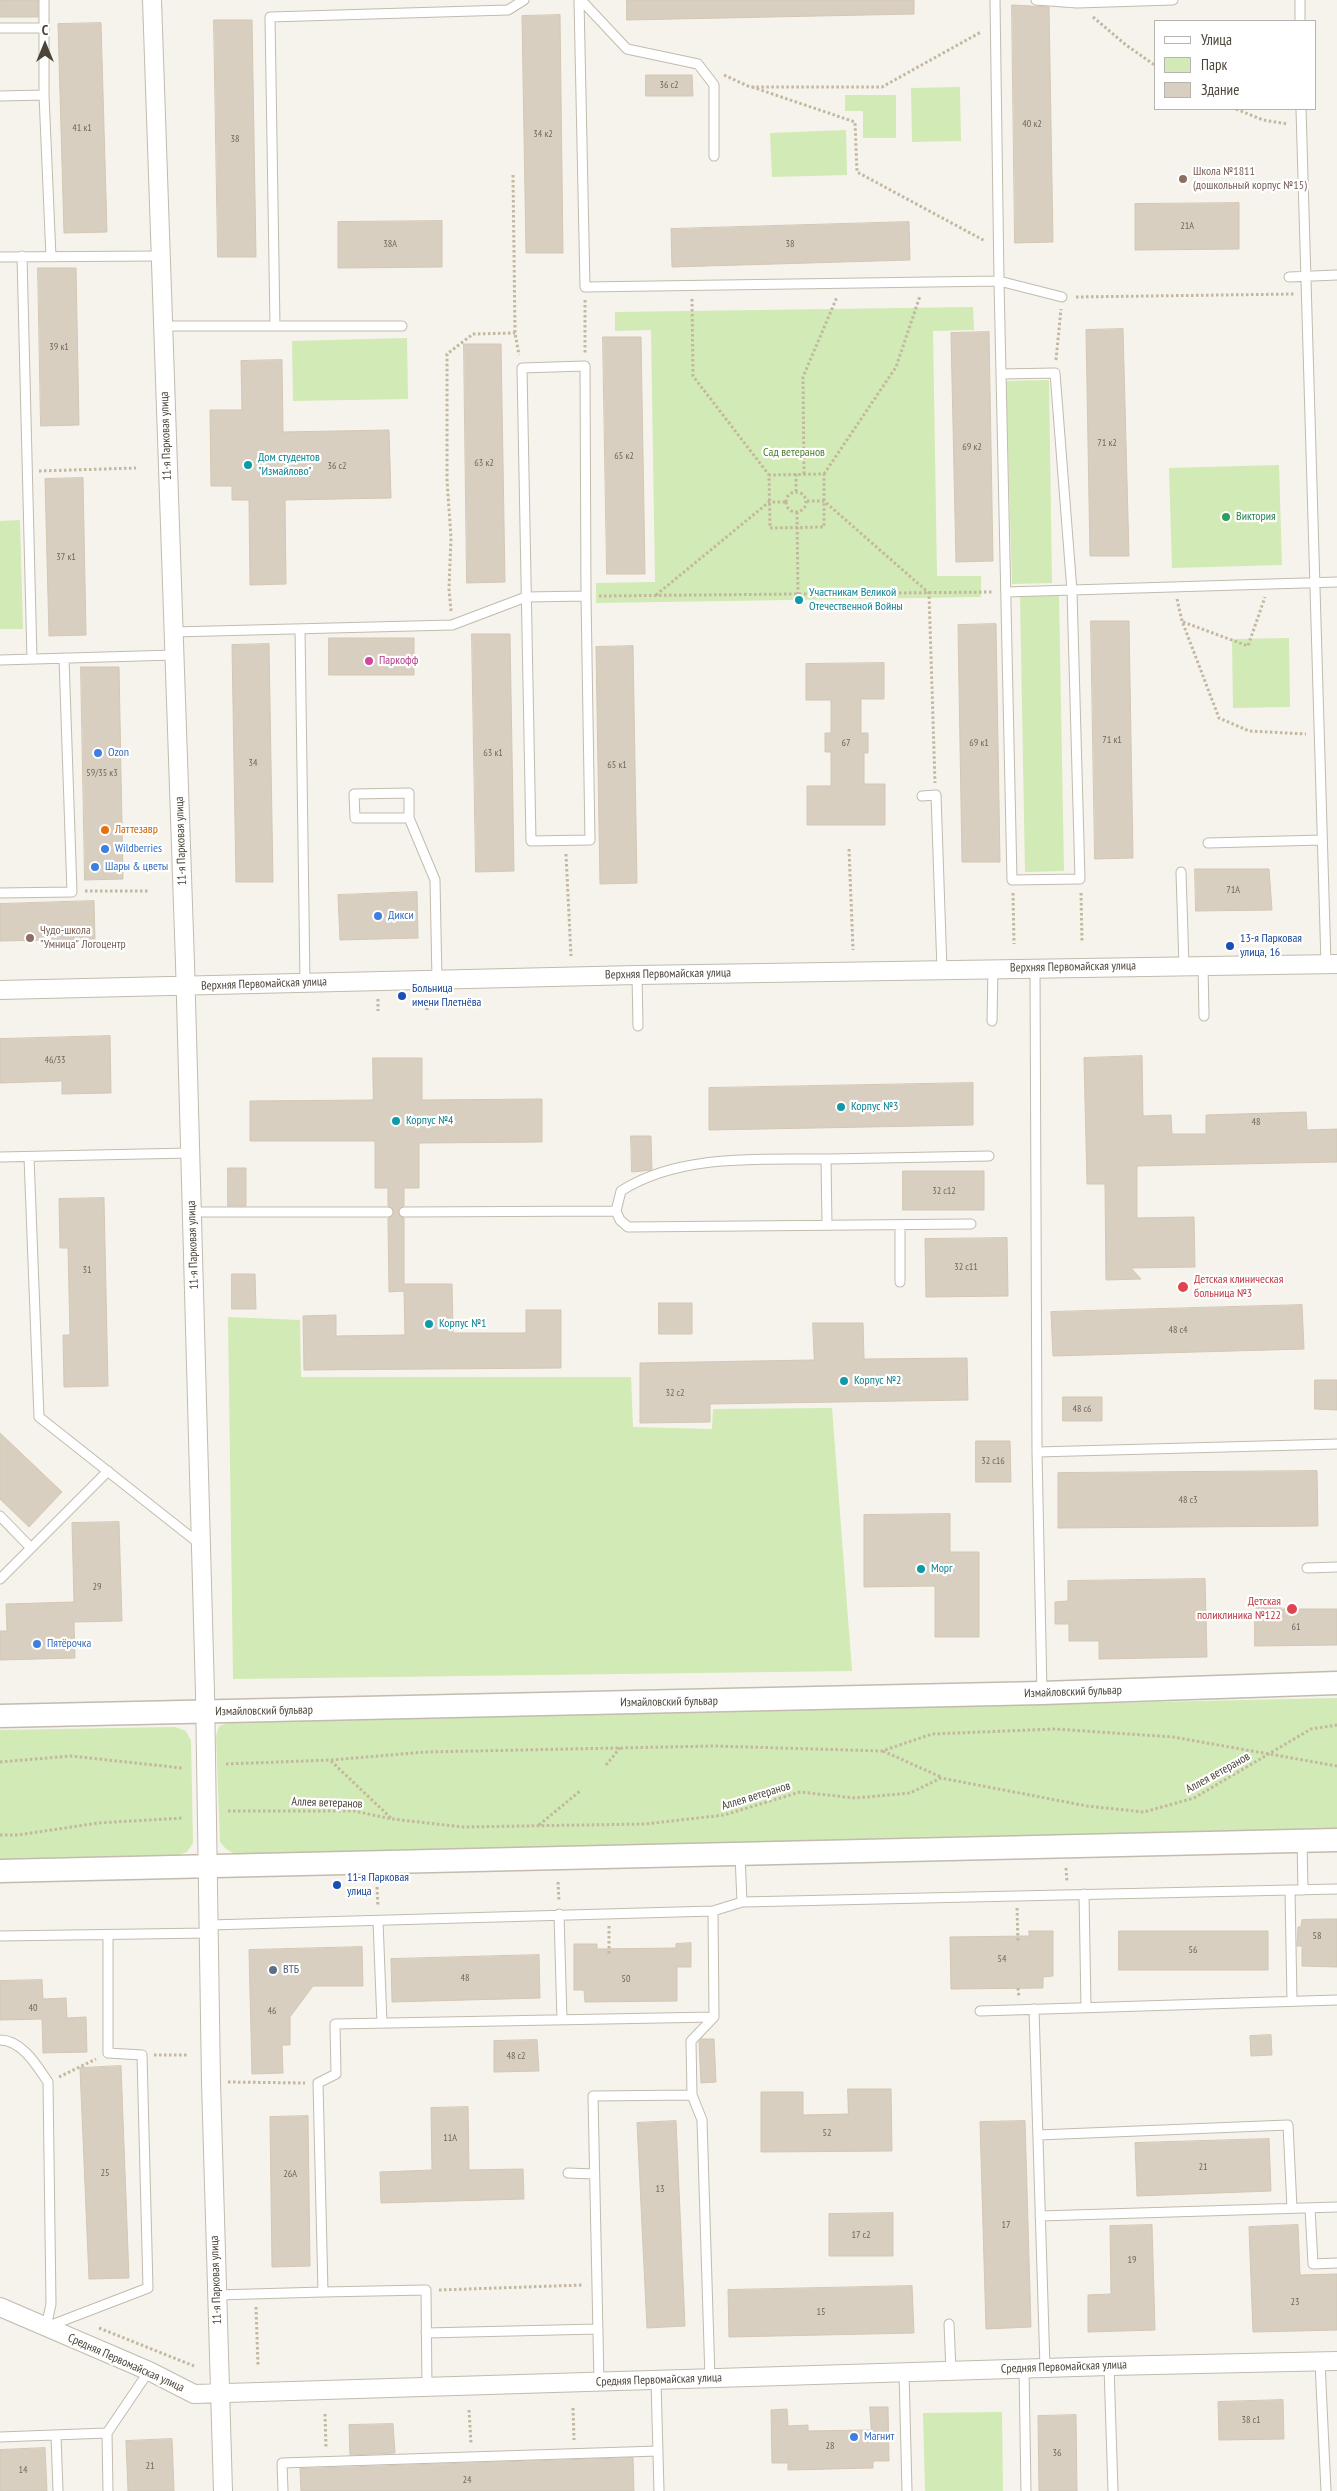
<!DOCTYPE html>
<meta charset="utf-8">
<style>
body{margin:0}
#map{position:relative;width:1337px;height:2491px;overflow:hidden;background:#f6f3ec;font-family:"PT Sans Narrow",sans-serif}
canvas{display:block}
.legend{position:absolute;left:1154px;top:20px;width:162px;height:90px;box-sizing:border-box;background:#fff;border:1px solid #b7b4b0;margin:0;padding:6px 9px;list-style:none;font-size:15px;color:#4b4439}
.legend li{display:flex;align-items:center;gap:10px;height:25px}
.legend b{width:25px;border:1px solid #b7b4b0}
.north{position:absolute;left:20px;top:20px;width:50px;height:50px;-webkit-text-stroke:4px #fff;paint-order:stroke;rotate:0deg;font-size:14px;font-weight:700;line-height:20px;text-align:center;color:#4b4439}
.north::after{content:'';display:block;margin:auto;width:18px;height:22px;background:#4b4439;clip-path:polygon(50% 0,100% 100%,50% 72%,0 100%)}
</style>
<div id="map">
<canvas width="1337" height="2491"></canvas>
<ul class="legend">
<li><b style="height:6px;background:#fff"></b>Улица</li>
<li><b style="height:14px;background:#d2eab5"></b>Парк</li>
<li><b style="height:14px;background:#d8cfc1"></b>Здание</li>
</ul>
<div class="north">С</div>
</div>
<script>
const context = document.querySelector('canvas').getContext('2d');
context.lineJoin = 'round';
function fill(path, color) { context.fillStyle = color; context.fill(path, 'evenodd'); }
function stroke(path, color, width, dash) { context.strokeStyle = color; context.lineWidth = width; context.lineCap = dash ? 'butt' : 'round'; context.setLineDash(dash || []); context.stroke(path); }
function label(font, color, halo, rows, align = 'center') {
  context.font = font + ' "PT Sans Narrow",sans-serif'; context.lineWidth = 4.5; context.setLineDash([]); context.textBaseline = 'middle'; context.strokeStyle = halo; context.fillStyle = color; for (const [text, x, y, turn = 0] of rows) {
    context.save(); context.translate(x, y); context.rotate((+turn || 0) * Math.PI / 180); context.textAlign = isNaN(turn) ? turn : align; if (halo) context.strokeText(text, 0, 0); context.fillText(text, 0, 0); context.restore();
  }
}
const green = new Path2D(`
 M960,87l1,54 -49,1 -1,-54z
 M845,95h51v43h-33v-27h-18z
 M846,130l1,45 -75,2 -2,-44z
 M973,307l1,23 -41,1 4,245h44v21l-385,6v-20l59,-1 -4,-252 -36,1v-19z
 M407,338l1,61 -115,2 -1,-60z
 M1049,380l3,203 -40,1 -6,-203z
 M1279,465l3,100 -110,3 -3,-100z
 M20,520l3,109h-23v-108z
 M1059,595l5,276 -39,1 -5,-276z
 M1289,638l1,69 -57,1 -1,-69z
 M228,1317l72,3 1,57h330l2,50 79,2 1,-20 119,-1 20,263 -619,8z
 M1337,1698v131l-1101,26 -10,-6 -6,-7 -4,-106 3,-10 12,-4z
 M175,1727l11,4 5,10 2,102 -6,9 -12,4 -175,4v-130z
 M1002,2412l1,79h-78l-2,-78z`);
const building = new Path2D(`
 M0,0h38v17h-38z
 M627,0h287v14l-287,6z
 M1012,5l37,2 4,235 -38,1z
 M560,15l3,238h-37l-4,-237z
 M214,20h38l4,237h-38z
 M101,23l6,209 -43,1 -6,-209z
 M646,75h46l1,21h-47z
 M1239,203v46l-104,1v-46z
 M442,221v46l-104,1v-46z
 M909,222l1,38 -238,7 -1,-38z
 M38,268h38l3,157 -38,1z
 M1123,329l6,227h-39l-4,-226z
 M989,332l4,229 -37,1 -5,-229z
 M603,337h38l4,237h-38z
 M464,344h37l4,238 -38,1z
 M282,360l1,72 106,-2 2,68 -106,2 1,84 -36,1 -1,-85h-17v-14h-21l-1,-76h32l-1,-49z
 M83,478l3,157 -37,1 -4,-157z
 M1091,621h38l4,237 -38,1z
 M996,624l4,238h-38l-4,-237z
 M472,634h38l4,237 -38,1z
 M329,638h85v37h-85z
 M269,644l4,238h-37l-4,-237z
 M633,646l4,237 -37,1 -4,-237z
 M884,663v36h-23v34h7v20h-4v31h21v41h-78v-39h24v-34h-6v-19h6v-33h-25v-36z
 M81,667h38l4,212 -38,1z
 M1195,869h74l3,41 -76,1z
 M417,892l1,46 -78,2 -2,-45z
 M94,901l1,38 -95,2v-37z
 M110,1036l1,57 -49,1v-13l-62,2v-44z
 M1142,1056l1,60 28,-1 1,19h34v-19l100,-3 1,18 30,-1v33l-200,4v52l57,-1 1,50 -64,1 10,11 -35,1 -1,-96h-18l-3,-126z
 M373,1058h49v42l120,-1v43l-123,1v45h-15v18l-5,3 -1,4 6,5v66h48l1,49h73v-23h35v58l-257,2 -1,-54 33,-1v21l69,-1 -1,-44 -15,1 -1,-74 5,-2 1,-4 -6,-6v-18h-13v-47h-125v-40l123,-1z
 M973,1083v42l-264,5v-42z
 M631,1136h20l1,34 -20,2z
 M228,1168h18v38h-18z
 M903,1171h81v39h-81z
 M104,1198l4,188 -44,1 -1,-52h7l-2,-87h-8l-1,-49z
 M1007,1238l1,58 -82,1 -1,-58z
 M232,1274h23l1,35h-24z
 M659,1303h33v31h-33z
 M1302,1305l2,44 -251,7 -2,-44z
 M813,1323h50l1,36 103,-1 1,42 -258,4v18l-70,1v-60l174,-3z
 M1315,1380h22v30l-22,-1z
 M1063,1397h39v24h-39z
 M0,1433l62,59 -33,35 -29,-28z
 M976,1441h34l1,41h-35z
 M1317,1471l1,55 -260,2v-55z
 M950,1514v38h29v85h-44v-51l-71,1v-72z
 M119,1522l3,99 -48,1 1,36 -75,2v-29h7l-1,-27 68,-2 -2,-79z
 M1205,1579l2,78 -108,2v-18h-30v-17h-14v-22l13,-1v-20z
 M1255,1598h26v11h56v36l-82,1z
 M1327,1919h10v48l-35,-1v-20h-5l1,-19h3l1,-7z
 M1029,1931h24v45l-10,1v11l-92,1 -1,-52 79,-1z
 M1119,1931h149v39h-149z
 M691,1943v24h-14v34l-92,1 -1,-12h-10v-46h23v5l79,-1v-4z
 M362,1947l1,39h-50l-23,31v28h-8l1,28 -31,1 -3,-124z
 M539,1955l1,43 -148,4 -1,-43z
 M42,1980l1,19 23,-1 1,20 19,-1 1,35 -44,1 -1,-34 -42,1v-39z
 M1271,2035l1,20 -21,1 -1,-20z
 M701,2039h13l2,43 -15,1 -2,-41z
 M537,2040l2,31 -45,1v-31z
 M121,2066l8,212 -40,1 -9,-211z
 M848,2089h43l1,62 -131,1v-60h42v23l45,-1z
 M468,2107l1,63 54,-1 1,30 -143,4 -1,-31 52,-2 -1,-62z
 M308,2116l2,150 -38,1 -2,-150z
 M676,2121l9,205 -38,2 -10,-205z
 M1025,2121l6,206 -45,2 -6,-207z
 M1269,2139l2,52 -134,5 -2,-53z
 M893,2213v43h-64v-42z
 M1152,2225l3,105 -67,2v-37l23,-1 -1,-68z
 M1298,2225l2,50 37,-1v56l-84,2 -4,-105z
 M912,2286l2,47 -185,4 -1,-47z
 M1283,2400l1,39 -65,1 -1,-38z
 M870,2407h18l1,54h-16v7l-85,2v-7h-16l-1,-53 16,-1 1,17 20,-1v6l63,-1z
 M1076,2415l1,76h-38l-1,-75z
 M393,2424l2,29 -45,2 -1,-30z
 M172,2439l2,52h-46l-2,-50z
 M45,2448l2,43h-47v-41z
 M633,2458l1,33h-333l-1,-22z`);
const path = new Path2D(`
 M1093,17l33,28 30,21
 M724,75l26,12h132l99,-55
 M752,87l103,35 2,50 128,69
 M1236,109l27,11 25,4
 M513,175l2,158 4,22
 M1076,297l218,-3
 M692,299l1,77 76,99 1,53 54,-1v-53l-55,1
 M585,300v53
 M1056,360l5,-51
 M39,471l97,-3
 M796,474v17
 M804,474l-1,-97 34,-80
 M824,474l72,-107 24,-71
 M786 502a10 10 0 1 1 20 0a10 10 0 1 1-20 0Z
 M807,501h17l105,92 6,190
 M797,512l1,82
 M656,595l113,-93h17
 M599,596l394,-4
 M1177,599l5,22 37,97 30,13 57,3
 M451,611l-2,-22 2,-51 -4,-58v-126l26,-20 42,-1
 M1183,622l65,24 17,-49
 M849,849l4,101
 M566,854l5,102
 M85,891h64
 M1013,893l1,51
 M1081,893l1,49
 M426,998l1,12
 M378,999v12
 M883,1751l58,26
 M331,1761l61,58
 M0,1762l71,-6 111,12
 M226,1764l105,-4 94,-8 289,-6 168,5 50,-17 123,-5 118,8 164,29
 M606,1765l14,-17
 M228,1811h126l38,8 71,8 182,-3 79,-9 76,-23 55,6 55,-5 31,-15 146,28 57,6 50,-14 117,-69 26,-4
 M539,1825l41,-34
 M0,1835h18l80,-12 85,-5
 M1066,1868l1,14
 M558,1882l1,19
 M377,1887l1,20
 M1017,1908l1,34
 M609,1926v29
 M1018,1988l1,10
 M154,2055h34
 M59,2077l37,-18
 M228,2082l77,1
 M439,2290l144,-5
 M256,2307l2,58
 M99,2328l95,38
 M573,2408l1,32
 M469,2410l2,33
 M325,2414l1,34`);
const service = new Path2D(`
 M579,0l6,287 414,-6 -4,-281
 M581,0l46,49 71,15 16,21v71
 M1036,0l41,3 96,-3
 M1300,0v21
 M0,28h44v-28
 M44,28v67l7,162
 M0,96l44,-1
 M1301,109l25,855
 M22,256l10,403
 M0,257l159,-1
 M1289,277l48,-2
 M162,326h240
 M275,326l-5,-309 238,-7 16,-10
 M1001,374l11,506 68,-1 -8,-288 -17,-218 -54,1 -2,-93 63,16
 M1006,592l331,-10
 M300,629l5,354
 M173,632l279,-7 74,-28 60,-1 -1,-230 -63,2 9,473 59,-1 -4,-244
 M0,660l174,-5
 M922,796l14,-1 6,175
 M409,818h-54l-1,-24 55,-1v25l26,62 2,100
 M1208,843l114,-3
 M1181,872l3,94
 M0,893l72,-1 -8,-234
 M1203,965l1,51
 M1035,968l2,484 300,-8
 M637,975l1,51
 M992,1021l1,-53
 M0,1157l190,-4
 M29,1157l10,260 162,128
 M826,1159l1,66
 M192,1212h196
 M404,1212l212,-1
 M971,1224l-343,3 -8,-7 -4,-9 5,-20c59,-38 140,-31 208,-32 53,-1 107,-2 160,-3
 M900,1282v-57
 M1037,1452l5,241
 M0,1516l31,32
 M1307,1568l30,-1
 M0,1579l108,-108
 M1302,1841l1,49
 M740,1855l2,47
 M1290,1890l2,111
 M1084,1894l2,113
 M559,1914l3,106
 M378,1921l4,102
 M209,1925l504,-14 29,-9 595,-13
 M0,1936l209,-3
 M1034,2009l11,359
 M980,2011l357,-11
 M0,2040c22,0 37,26 48,42l3,222 -5,23
 M692,2095l-1,-54 23,-24 -1,-106
 M1038,2135l250,-10 4,83
 M568,2173l26,1
 M1310,2208l3,56 24,-1
 M1040,2216l297,-9
 M217,2295l106,-3
 M949,2324l2,47
 M49,2326l99,-38 -6,-233 -34,-2v-118
 M426,2333l172,-4
 M1320,2362l6,129
 M1109,2366l4,125
 M1024,2369l2,122
 M904,2372l3,119
 M656,2381l3,110
 M599,2382l-6,-286 99,-1 10,25 8,259
 M427,2388l-1,-98 -103,2 -5,-209 18,-9 -1,-50 379,-7
 M56,2435l2,56
 M0,2437l107,-4
 M108,2491l-1,-58 42,-62
 M283,2491l-1,-28 376,-12`);
const minor = new Path2D(`
 M152,0l33,963 20,730 6,389 12,409
 M0,990l637,-15 700,-11
 M0,2307l149,64 45,23 915,-28 228,-5`);
const tertiary = new Path2D(`
 M0,1716l1042,-23 295,-10
 M0,1871l1337,-31`);
const markers = [
 [1183,179,5,"#8d6e63"],
 [248,465,5,"#0f9aa8"],
 [1226,517,5,"#2e9e5b"],
 [799,600,5,"#0f9aa8"],
 [369,661,5,"#d1479c"],
 [98,753,5,"#3f7fe0"],
 [105,830,5,"#e8710a"],
 [105,849,5,"#3f7fe0"],
 [95,867,5,"#3f7fe0"],
 [378,916,5,"#3f7fe0"],
 [30,938,5,"#8d6e63"],
 [1230,946,5,"#1a4fb4"],
 [402,996,5,"#1a4fb4"],
 [841,1107,5,"#0f9aa8"],
 [396,1121,5,"#0f9aa8"],
 [1183,1287,6,"#e0444e"],
 [429,1324,5,"#0f9aa8"],
 [844,1381,5,"#0f9aa8"],
 [921,1569,5,"#0f9aa8"],
 [1292,1609,6,"#e0444e"],
 [37,1644,5,"#3f7fe0"],
 [337,1885,5,"#1a4fb4"],
 [273,1970,5,"#5c6f8a"],
 [854,2437,5,"#3f7fe0"]
];
const numberNames = [
 ["36 с2",669,85],
 ["40 к2",1032,124],
 ["41 к1",82,128],
 ["34 к2",543,134],
 ["38",235,139],
 ["21А",1187,226],
 ["38А",390,244],
 ["38",790,244],
 ["39 к1",59,347],
 ["71 к2",1107,443],
 ["69 к2",972,447],
 ["65 к2",624,456],
 ["63 к2",484,463],
 ["36 с2",337,466],
 ["37 к1",66,557],
 ["71 к1",1112,740],
 ["67",846,743],
 ["69 к1",979,743],
 ["63 к1",493,753],
 ["34",253,763],
 ["65 к1",617,765],
 ["59/35 к3",102,773],
 ["71А",1233,890],
 ["46/33",55,1060],
 ["48",1256,1122],
 ["32 с12",944,1191],
 ["32 с11",966,1267],
 ["31",87,1270],
 ["48 с4",1178,1330],
 ["32 с2",675,1393],
 ["48 с6",1082,1409],
 ["32 с16",993,1461],
 ["48 с3",1188,1500],
 ["29",97,1587],
 ["61",1296,1627],
 ["58",1317,1936],
 ["56",1193,1950],
 ["54",1002,1959],
 ["48",465,1978],
 ["50",626,1979],
 ["40",33,2008],
 ["46",272,2011],
 ["48 с2",516,2056],
 ["52",827,2133],
 ["11А",450,2138],
 ["21",1203,2167],
 ["25",105,2173],
 ["26А",290,2174],
 ["13",660,2189],
 ["17",1006,2225],
 ["17 с2",861,2235],
 ["19",1132,2260],
 ["23",1295,2302],
 ["15",821,2312],
 ["38 с1",1251,2420],
 ["28",830,2446],
 ["36",1057,2453],
 ["21",150,2466],
 ["14",23,2470],
 ["24",467,2480]
];
const educationNames = [
 ["Школа №1811",1193,172],
 ["(дошкольный корпус №15)",1193,186],
 ["Чудо-школа",40,931],
 ["\"Умница\" Логоцентр",40,945]
];
const streetNames = [
 ["11-я Парковая улица",166,436,-92],
 ["11-я Парковая улица",181,841,-92],
 ["Верхняя Первомайская улица",1073,967,-1],
 ["Верхняя Первомайская улица",668,974,-1],
 ["Верхняя Первомайская улица",264,984,-2],
 ["11-я Парковая улица",193,1245,-92],
 ["Измайловский бульвар",1073,1692,-2],
 ["Измайловский бульвар",669,1702,-1],
 ["Измайловский бульвар",264,1711,-1],
 ["Аллея ветеранов",1218,1773,-29],
 ["Аллея ветеранов",756,1796,-17],
 ["Аллея ветеранов",327,1803,2],
 ["11-я Парковая улица",216,2280,-92],
 ["Средняя Первомайская улица",126,2363,24],
 ["Средняя Первомайская улица",1064,2367,-2],
 ["Средняя Первомайская улица",659,2380,-2]
];
const parkNames = [
 ["Сад ветеранов",794,453]
];
const cultureNames = [
 ["Дом студентов",258,458],
 ["\"Измайлово\"",258,472],
 ["Участникам Великой",809,593],
 ["Отечественной Войны",809,607],
 ["Корпус №3",851,1107],
 ["Корпус №4",406,1121],
 ["Корпус №1",439,1324],
 ["Корпус №2",854,1381],
 ["Морг",931,1569]
];
const leisureNames = [
 ["Виктория",1236,517]
];
const hotelNames = [
 ["Паркофф",379,661]
];
const shopNames = [
 ["Ozon",108,753],
 ["Wildberries",115,849],
 ["Шары & цветы",105,867],
 ["Дикси",388,916],
 ["Пятёрочка",47,1644],
 ["Магнит",864,2437]
];
const foodNames = [
 ["Латтезавр",115,830]
];
const transitNames = [
 ["13-я Парковая",1240,939],
 ["улица, 16",1240,953],
 ["Больница",412,989],
 ["имени Плетнёва",412,1003],
 ["11-я Парковая",347,1878],
 ["улица",347,1892]
];
const healthNames = [
 ["Детская клиническая",1194,1280],
 ["больница №3",1194,1294],
 ["Детская",1281,1602,"right"],
 ["поликлиника №122",1281,1616,"right"]
];
const serviceNames = [
 ["ВТБ",283,1970]
];
fill(green, '#d2eab5');
fill(building, '#d8cfc1');
stroke(building, '#d3c7b4', 1);
stroke(service, '#c2bbae', 11);
stroke(minor, '#c2bbae', 20);
stroke(tertiary, '#c2bbae', 25);
stroke(path, '#c4b79f', 3, [2.5, 2.5]);
stroke(service, '#fff', 9);
stroke(minor, '#fff', 18);
stroke(tertiary, '#fff', 22);
for (const [x, y, r, color] of markers) { const dot = new Path2D(); dot.arc(x, y, r, 0, 2 * Math.PI); context.fillStyle = color; context.fill(dot); stroke(dot, '#fff', 2); }
label('10px', '#6e675b', null, numberNames);
label('12px', '#785e54', '#fff', educationNames, 'left');
label('12px', '#4b4439', '#fff', streetNames);
label('12px', '#4a7f2a', '#fff', parkNames);
label('12px', '#0d838f', '#fff', cultureNames, 'left');
label('12px', '#27864d', '#fff', leisureNames, 'left');
label('12px', '#b23c85', '#fff', hotelNames, 'left');
label('12px', '#366cbe', '#fff', shopNames, 'left');
label('12px', '#c56008', '#fff', foodNames, 'left');
label('12px', '#164399', '#fff', transitNames, 'left');
label('12px', '#be3a42', '#fff', healthNames, 'left');
label('12px', '#4e5e75', '#fff', serviceNames, 'left');
</script>
